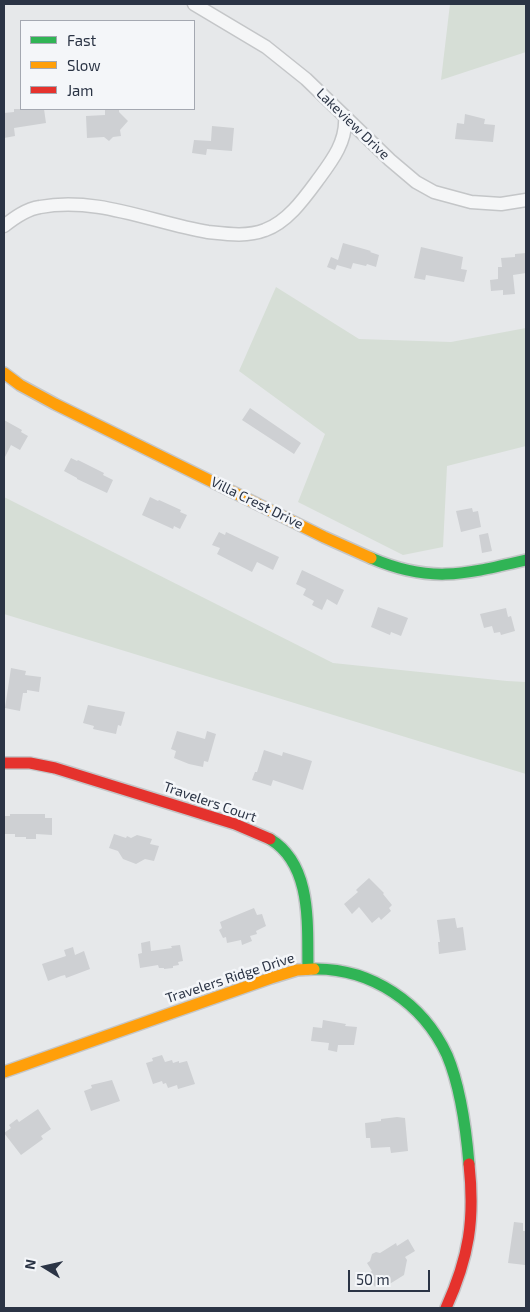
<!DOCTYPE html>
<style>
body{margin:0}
#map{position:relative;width:530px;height:1312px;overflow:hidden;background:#e6e8ea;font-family:"Exo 2",sans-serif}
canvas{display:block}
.frame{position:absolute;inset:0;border:5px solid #2b3445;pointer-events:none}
.legend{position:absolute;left:20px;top:20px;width:175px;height:90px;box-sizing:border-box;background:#f4f6f9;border:1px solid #a4a8b1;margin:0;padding:6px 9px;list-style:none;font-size:15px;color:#2b3445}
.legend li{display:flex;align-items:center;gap:10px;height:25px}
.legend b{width:25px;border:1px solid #a4a8b1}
.north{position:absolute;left:20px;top:1242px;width:50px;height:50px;-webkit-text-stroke:4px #f4f6f9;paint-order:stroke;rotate:280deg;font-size:14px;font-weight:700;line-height:20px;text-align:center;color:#2b3445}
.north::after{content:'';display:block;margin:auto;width:18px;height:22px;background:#2b3445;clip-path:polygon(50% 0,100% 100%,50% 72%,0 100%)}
.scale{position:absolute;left:348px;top:1270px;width:82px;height:22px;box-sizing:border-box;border:2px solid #2b3445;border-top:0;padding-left:6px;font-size:15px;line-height:18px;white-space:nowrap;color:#2b3445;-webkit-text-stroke:4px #f4f6f9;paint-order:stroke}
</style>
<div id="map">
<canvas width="530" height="1312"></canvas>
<div class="frame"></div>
<ul class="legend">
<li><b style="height:6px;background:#30b455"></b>Fast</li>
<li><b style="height:6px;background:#ff9f0a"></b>Slow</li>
<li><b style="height:6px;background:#e5322d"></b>Jam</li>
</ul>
<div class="north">N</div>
<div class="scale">50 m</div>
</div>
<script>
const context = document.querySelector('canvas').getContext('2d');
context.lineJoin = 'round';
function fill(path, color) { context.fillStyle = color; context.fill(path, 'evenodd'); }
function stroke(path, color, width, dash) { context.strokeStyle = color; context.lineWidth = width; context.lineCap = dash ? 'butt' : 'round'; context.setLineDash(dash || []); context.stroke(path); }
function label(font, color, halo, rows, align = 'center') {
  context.font = font + ' "Exo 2",sans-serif'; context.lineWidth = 5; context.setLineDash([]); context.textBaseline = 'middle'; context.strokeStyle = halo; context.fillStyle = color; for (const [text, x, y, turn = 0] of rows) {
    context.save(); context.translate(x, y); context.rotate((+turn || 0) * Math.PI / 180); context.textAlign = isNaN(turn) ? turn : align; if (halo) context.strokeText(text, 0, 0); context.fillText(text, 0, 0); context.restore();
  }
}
const green = new Path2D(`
 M450,4h76v48l-85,28z
 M276,287l83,52 92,3 75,-14v118l-79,20 -4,81 -40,8 -105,-53 27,-68 -86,-63z
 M4,497l329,166 174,18 19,1v92l-522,-160z`);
const building = new Path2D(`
 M14,109h30l2,14 -32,5 1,8 -11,2v-25l10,-1z
 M105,109h14v3l9,9 -8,9 1,6 -8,1 -4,4 -5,-4 -17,1 -1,-22 19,-1z
 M465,114l20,5 -1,5 11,1 -2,17 -38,-3 2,-16 7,1z
 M212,126l22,2 -2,23 -25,-2 -1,6 -14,-2 2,-13 17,1z
 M343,243l28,8 -1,1 9,3 -3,12 -9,-3 -1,2 -13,-3 -2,6 -14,-4 -2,5 -8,-3 4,-10 7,3z
 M421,247l42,10 -2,12 6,1 -3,12 -38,-7 -1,5 -11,-2z
 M526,253v20l-13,2 2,19 -12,1v-5l-12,1 -1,-11 8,-1v-12h4l-1,-9 14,-1v-3z
 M250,408l51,35 -7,11 -52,-34z
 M4,420l18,10 -1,2 7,4 -8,14 -9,-5 -7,14z
 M71,458l6,3 1,-1 26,13 -1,2 10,5 -6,13 -30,-14v-1l-13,-7z
 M150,497l8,4 1,-1 22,10 -1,2 7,3 -7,14 -6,-3 -1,3 -31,-14z
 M472,508l1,4 5,-1 3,16 -20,5 -5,-21z
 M219,532l6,3 1,-3 53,25 -6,13 -16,-8 -5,10 -35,-18 3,-6 -8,-3z
 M488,533l4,18 -10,2 -3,-18z
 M302,570l42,20 -7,15 -10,-6 -5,11 -10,-5 2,-4 -11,-6 3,-6 -10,-5z
 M378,607l30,11 -7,18 -10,-4 -1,3 -19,-8z
 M506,608l2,9 3,-1 4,15 -14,4 -1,-3 -6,1 -2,-7 -8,2 -4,-14z
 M11,668l15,3 -1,4 16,2 -2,15 -12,-2v3h-4l-3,18 -15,-3z
 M88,705l37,7 -4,14 -3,-1 -2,9 -23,-5 1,-3 -11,-3z
 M177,731l28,8 2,-8 9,3 -8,28 -4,-1 -1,6 -14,-3 -15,-6 2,-7 -5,-2z
 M264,750l18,6 1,-4 29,9 -9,29 -30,-10 -2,6 -19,-6 3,-8h2z
 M10,814h35v4h7v17l-16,-1v5h-10v-2h-11v-3h-11v-18h6z
 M114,834l12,4 1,-2 4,2 6,-3 15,4 -2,5 9,2 -5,15 -9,-2 -9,5 -13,-5 -5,-8 -9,-3z
 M369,878l15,15 -1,1 9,11 -3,3 2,3 -10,9 -2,-3 -7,6 -13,-16 -7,7 -8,-10 14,-12 -2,-2 2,-2z
 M254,908l3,7 5,-1 4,12 -10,5 1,3 -7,2 2,5 -10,4 -1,-5 -14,3 -1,-6 -3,1 -4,-8 3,-2 -2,-6z
 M455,918l2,10 6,-1 3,23 -27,4 -1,-12h2l-3,-22z
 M150,941l1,10 21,-3 -1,-2 9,-1 3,16 -5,1 1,3 -6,1v2l-9,1v-1h-5l-1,-3 -18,3 -2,-14 4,-1 -1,-10z
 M73,947l2,8 9,-4 6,18 -24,9 -1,-3 -4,1 -13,5 -6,-17 24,-8 -2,-6z
 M323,1020l23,4 -1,2 12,1 -3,18h-16l-1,7 -9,-2 1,-7 -18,-2 2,-14 9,1z
 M162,1055l3,7 7,-2 1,3 6,-2v2l8,-2 8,23 -17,5 -1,-4 -9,3 -2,-5 -3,1 -1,-3 -9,3 -7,-21 7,-2 -1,-3z
 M112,1080l8,21 -29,10 -7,-20 8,-3 -1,-3z
 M38,1109l13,20 -10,7 2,3 -22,16 -17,-22 7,-5 -2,-3 8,-6 2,3z
 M397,1117l8,1 3,33 -17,2 -1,-6 -19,1 -1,-10h-4l-1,-15 16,-2v-2z
 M514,1222l9,1v8h3l-1,34 -17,-2z
 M408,1239l7,12 -10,6 2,3 -3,15 -16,10 -1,-2 -5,3 -1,-3 -6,4 -8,-13 5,-3 -5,-8 3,-2 2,-7 4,-2 4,1 16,-10 1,3z`);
const street = new Path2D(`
 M194,4l72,43 40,32 84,81 26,22 18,10 37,10 30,2 25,-4
 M4,226c10,-8 22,-17 36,-19 57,-11 113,16 168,25 19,2 39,5 57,-2 22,-8 38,-30 52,-49 14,-19 30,-39 28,-64`);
const fast = new Path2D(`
 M371,558c60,26 95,16 155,2
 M270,839c43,26 37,87 38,130
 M314,969c57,-1 109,34 133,86 14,33 19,73 22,109`);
const slow = new Path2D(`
 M4,373l16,12 35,19 269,133 47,21
 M4,1072l267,-94 26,-8 17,-1`);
const jam = new Path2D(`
 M4,763h26l25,5 180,56 35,15
 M446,1308c23,-51 29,-88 23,-144`);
const streetNames = [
 ["Lakeview Drive",353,124,44],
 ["Villa Crest Drive",257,503,26],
 ["Travelers Court",210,802,19],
 ["Travelers Ridge Drive",230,978,-18]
];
fill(green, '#d6ded6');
fill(building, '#ced0d3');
stroke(street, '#c4c6c8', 15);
stroke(fast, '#c4c6c8', 14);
stroke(slow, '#c4c6c8', 14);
stroke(jam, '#c4c6c8', 14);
stroke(street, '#f5f6f7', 12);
stroke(fast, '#30b455', 11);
stroke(slow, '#ff9f0a', 11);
stroke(jam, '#e5322d', 11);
label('14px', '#2b3445', '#f4f6f9', streetNames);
</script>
